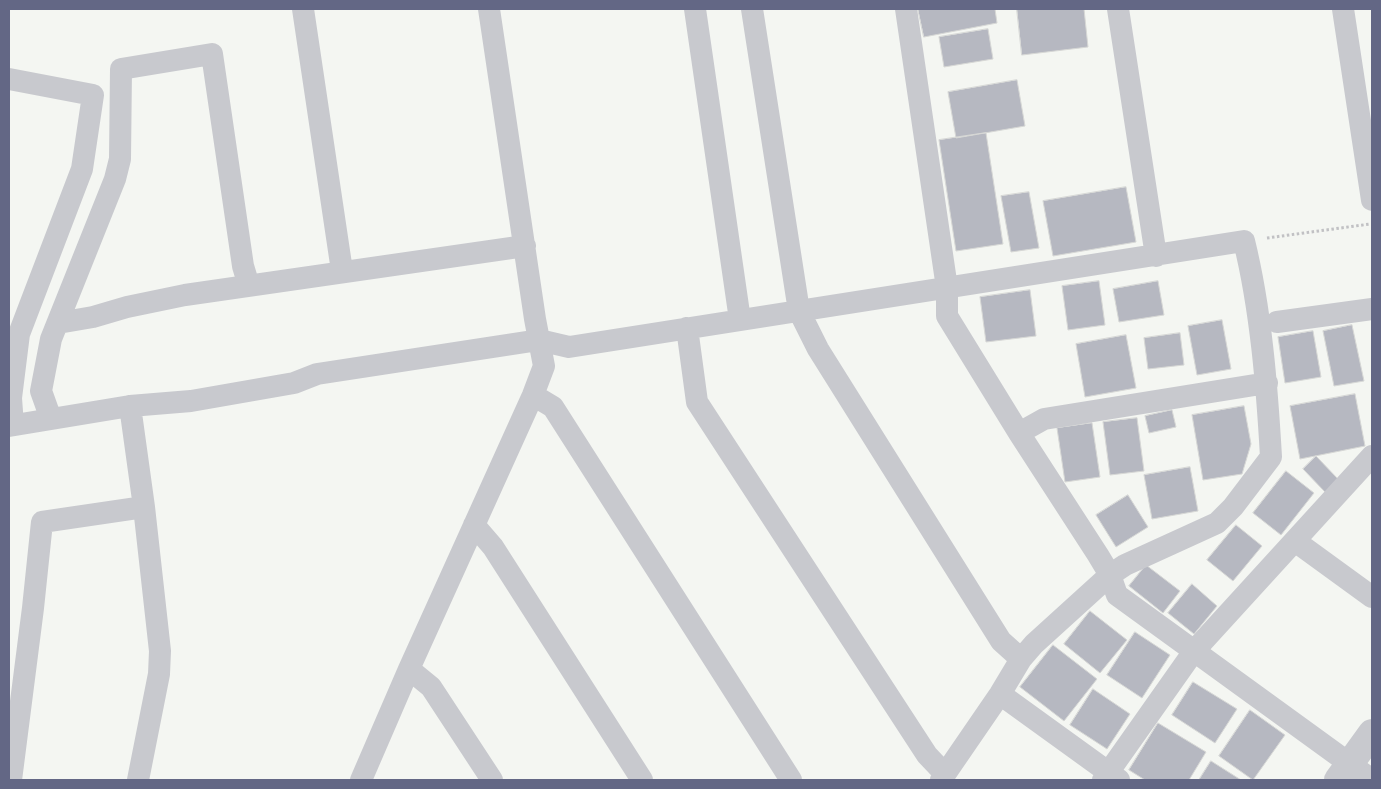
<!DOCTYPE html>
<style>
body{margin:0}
#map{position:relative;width:1381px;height:789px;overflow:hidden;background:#f4f6f2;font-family:Mulish,sans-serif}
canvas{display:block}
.frame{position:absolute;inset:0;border:10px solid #636785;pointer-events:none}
</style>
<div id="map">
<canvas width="1381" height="789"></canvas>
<div class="frame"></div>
</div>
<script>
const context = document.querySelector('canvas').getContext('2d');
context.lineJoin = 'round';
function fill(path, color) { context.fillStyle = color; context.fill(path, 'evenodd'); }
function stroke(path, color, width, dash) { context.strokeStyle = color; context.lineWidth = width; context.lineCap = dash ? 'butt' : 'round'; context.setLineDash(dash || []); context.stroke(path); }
const building = new Path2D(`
 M918,9h77l2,14 -73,14z
 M1017,9h67l4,38 -66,8z
 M988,29l5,30 -49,8 -5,-30z
 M1017,80l8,46 -69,12 -8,-46z
 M986,133l17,111 -47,7 -17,-111z
 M1126,187l10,55 -83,14 -10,-55z
 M1029,192l10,56 -28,4 -10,-56z
 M1099,281l6,44 -37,5 -6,-44z
 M1158,281l6,34 -45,7 -6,-33z
 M1030,290l6,46 -50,6 -6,-45z
 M1222,320l9,49 -34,6 -9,-49z
 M1352,325l12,56 -30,5 -11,-55z
 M1313,331l8,46 -36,6 -7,-46z
 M1180,333l4,32 -36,4 -4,-31z
 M1126,335l10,53 -51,9 -9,-53z
 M1355,394l10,52 -65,13 -10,-53z
 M1244,406l7,38 -9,30 -39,6 -11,-65z
 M1172,410l4,17 -27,6 -4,-17z
 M1137,418l7,53 -34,4 -7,-53z
 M1092,423l8,54 -35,5 -8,-54z
 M1316,456l22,23 -13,13 -22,-23z
 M1190,467l8,44 -46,8 -8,-44z
 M1286,471l28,22 -33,42 -28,-22z
 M1128,495l20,32 -32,20 -20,-32z
 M1236,525l26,21 -29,35 -26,-21z
 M1146,565l34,26 -17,22 -34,-27z
 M1192,584l25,22 -23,28 -26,-21z
 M1090,611l37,29 -27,33 -36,-29z
 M1135,632l35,23 -28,43 -35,-23z
 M1053,645l44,34 -33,42 -44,-34z
 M1193,682l44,27 -22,34 -43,-28z
 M1093,689l37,25 -23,35 -37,-24z
 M1250,710l35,25 -32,45 -34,-24z
 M1158,723l48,29 -17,28h-44l-16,-10z
 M1211,761l30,19h-42z`);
const path = new Path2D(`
 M1267,238l103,-14`);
const minor = new Path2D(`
 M303,9l39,262
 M695,9l45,311
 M752,9l47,302 19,38 183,292 20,18
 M906,9l41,279v28l72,117 79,122 12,20 7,20 255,185
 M1118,9l38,247
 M1343,9l29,191
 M9,79l84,16 -11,74 -63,165 -8,64 2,27
 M1277,322l95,-13
 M58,323l35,-6 34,-10 58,-12 340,-49
 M687,328l10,74 230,353 18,19
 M533,395l20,12 238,373
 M130,406l14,101 16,144 -1,23 -21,106
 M51,419l-10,-28 10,-52 64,-160 5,-20 1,-90 91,-15 31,212 6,20
 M9,426l121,-20 61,-5 103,-18 23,-9 222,-34 30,7 675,-106c17,69 23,146 27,216l-38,50 -16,16 -92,42 -15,10 -76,69 -13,15 -21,35 -59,86
 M1019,433l25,-14 223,-36
 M474,525l19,22 149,233
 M1295,541l77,56
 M409,669l22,18 61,93
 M1000,694l119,86
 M11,780l22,-172 9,-86 102,-15
 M361,780l48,-111 124,-274 11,-29 -9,-47 -46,-310
 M1103,780l91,-129 178,-195`);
const tertiary = new Path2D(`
 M1338,780l34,-47`);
fill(building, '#b6b8c1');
stroke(building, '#d6d7d5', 1);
stroke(path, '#c1c1c4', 3, [2.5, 2.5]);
stroke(minor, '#c8c9ce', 22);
stroke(tertiary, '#c8c9ce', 28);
</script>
